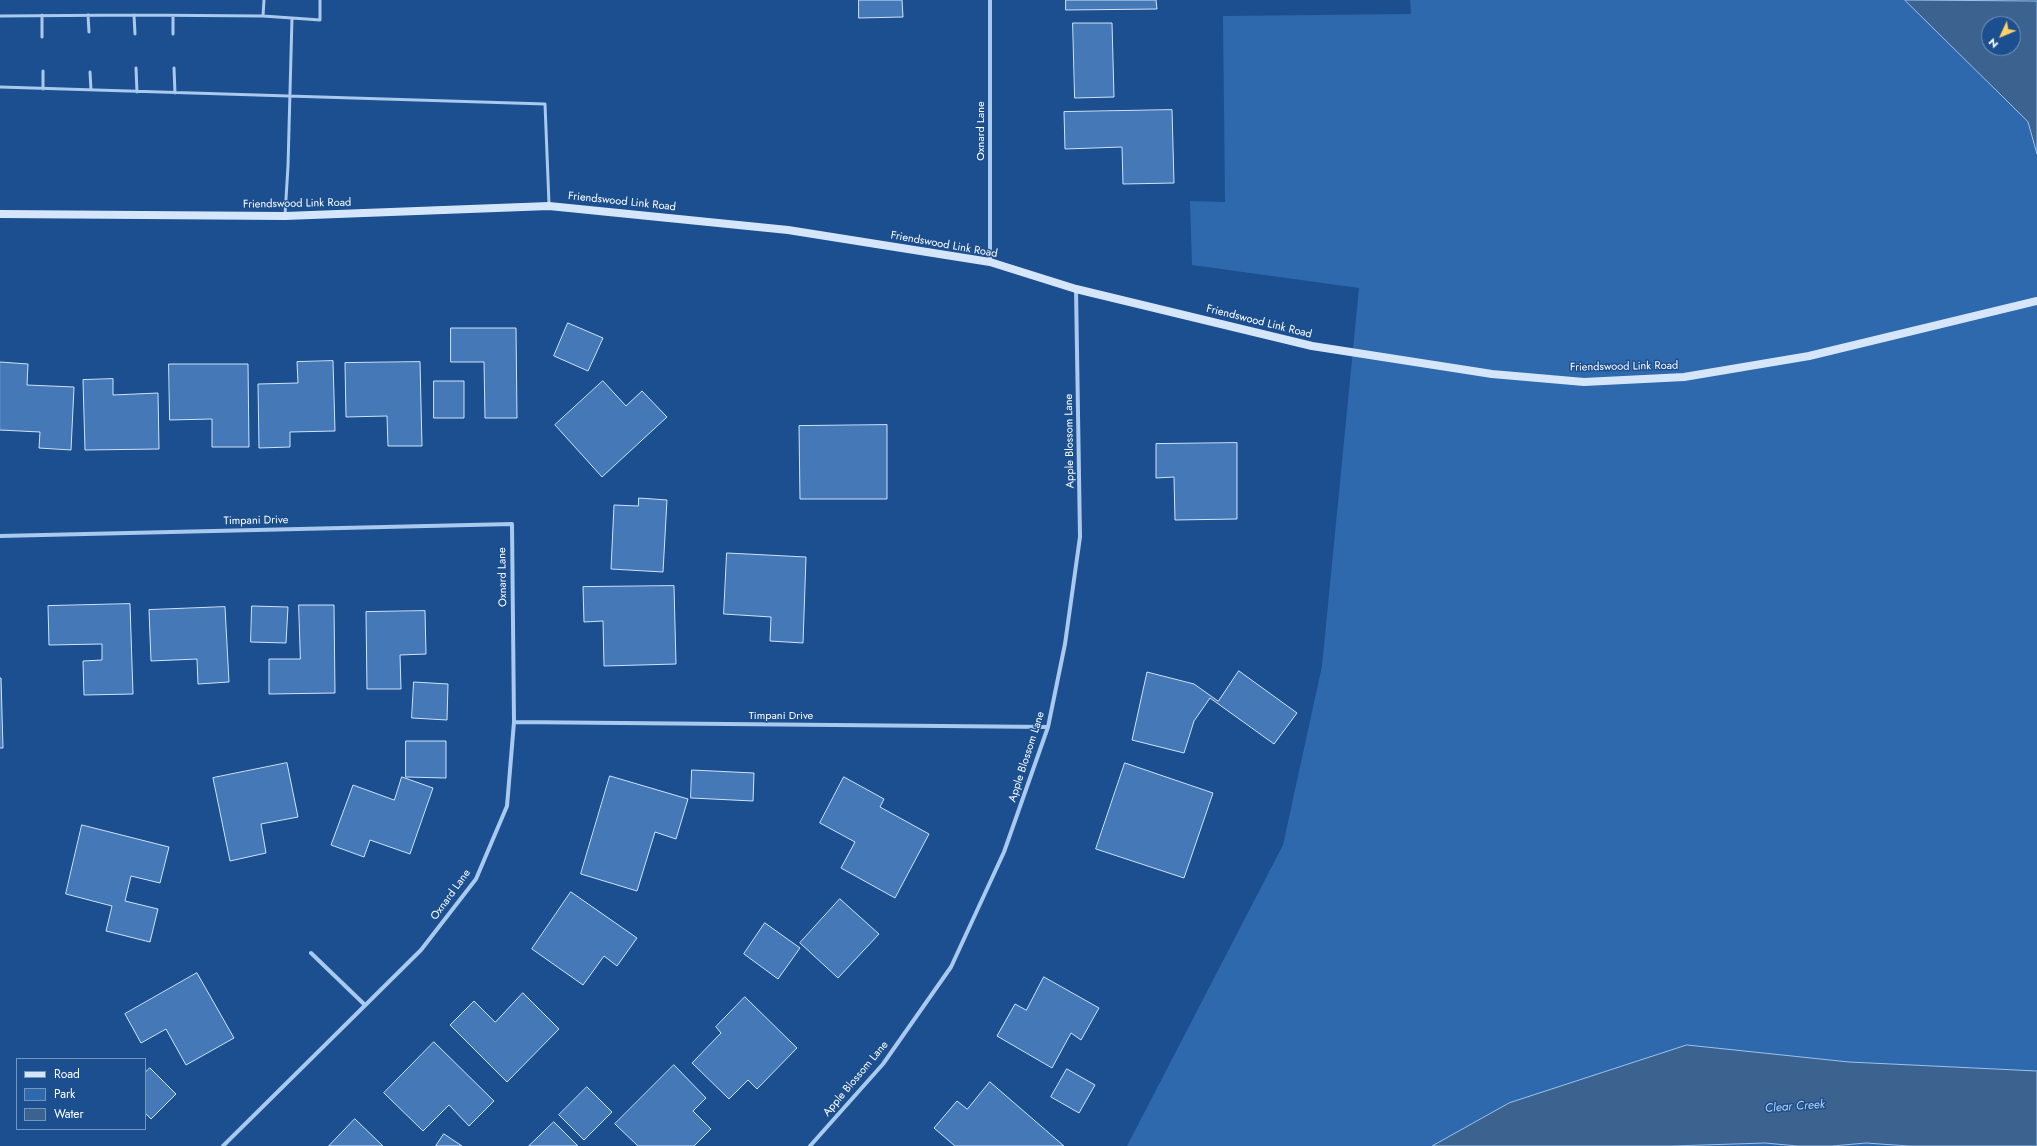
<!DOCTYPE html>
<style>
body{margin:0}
#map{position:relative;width:2037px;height:1146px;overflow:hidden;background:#1b4f8f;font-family:Jost,sans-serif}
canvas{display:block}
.legend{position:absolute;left:16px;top:1058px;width:130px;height:72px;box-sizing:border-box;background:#1b4f8f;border:1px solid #7695bc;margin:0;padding:5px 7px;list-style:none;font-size:12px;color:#fff}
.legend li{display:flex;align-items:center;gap:8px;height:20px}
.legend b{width:20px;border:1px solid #7695bc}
.north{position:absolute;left:1981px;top:16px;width:40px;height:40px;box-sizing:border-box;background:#1b4f8f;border:1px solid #7695bc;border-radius:50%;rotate:226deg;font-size:11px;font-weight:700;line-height:16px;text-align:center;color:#fff}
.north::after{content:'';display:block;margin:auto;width:14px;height:18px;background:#ffd166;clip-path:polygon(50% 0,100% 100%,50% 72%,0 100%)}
</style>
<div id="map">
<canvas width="2037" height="1146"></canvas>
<ul class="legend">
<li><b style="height:5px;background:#d6e6fa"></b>Road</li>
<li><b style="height:11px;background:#2e69ad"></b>Park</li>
<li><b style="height:11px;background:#3c6290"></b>Water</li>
</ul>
<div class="north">N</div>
</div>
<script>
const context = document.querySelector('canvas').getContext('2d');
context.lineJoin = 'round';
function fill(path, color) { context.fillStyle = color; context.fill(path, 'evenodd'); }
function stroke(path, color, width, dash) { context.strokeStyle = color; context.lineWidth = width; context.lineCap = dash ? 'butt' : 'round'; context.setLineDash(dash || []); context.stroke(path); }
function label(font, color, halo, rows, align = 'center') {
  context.font = font + ' Jost,sans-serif'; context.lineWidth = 3; context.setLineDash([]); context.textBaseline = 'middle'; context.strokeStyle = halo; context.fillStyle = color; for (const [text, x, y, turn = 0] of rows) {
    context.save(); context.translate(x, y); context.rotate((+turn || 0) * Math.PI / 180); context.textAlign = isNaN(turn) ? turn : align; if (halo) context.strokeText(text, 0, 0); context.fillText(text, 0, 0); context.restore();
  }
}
const green = new Path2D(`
 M1410,0h495l123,122 9,32v917l-188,-9 -162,-17 -178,58 -77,43h-305l156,-301 39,-179 37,-378 -167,-23 -2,-64 35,1 -2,-186 188,-2z
 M1765,1143l33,3h-126z
 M1866,1143l43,3h-77z`);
const water = new Path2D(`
 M1905,0l132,1v153l-9,-32zM1989,24h24v24h-24z
 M1687,1045l162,17 188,9v75h-128l-43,-3 -34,3h-34l-33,-3 -93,3h-240l77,-43z`);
const building = new Path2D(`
 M859,0h43l1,17 -44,1z
 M1066,0h90l1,9 -91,1z
 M1073,23h39l2,74 -39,1z
 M1172,110l2,73 -51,1 -1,-37 -57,2 -1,-37z
 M568,323l35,15 -15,33 -34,-15z
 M451,328h65l1,90h-32l-1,-56h-33z
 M333,361l2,70 -45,1v15l-31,1 -1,-64 40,-1 -1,-21z
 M0,362l28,2 -1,21 47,2 -3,63 -32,-2 1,-16 -40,-2z
 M420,362l2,84h-34l-1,-30 -41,1 -1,-54z
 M169,364h79l1,83h-37v-28l-42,1z
 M113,379v16l45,-2 1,56 -74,1 -2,-70z
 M434,381h30v37h-30z
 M603,381l23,25 16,-15 25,26 -65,60 -47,-52z
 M887,425v74h-87l-1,-73z
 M1237,443v76l-62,1 -1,-43 -18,1v-34z
 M639,498l28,2 -4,72 -52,-3 3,-64 24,1z
 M727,553l79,4 -3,86 -33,-2 1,-24 -47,-3z
 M674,586l2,78 -72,2 -1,-45 -19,1 -1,-35z
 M130,604l3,90 -49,1 -1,-34 19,-1v-16l-53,1 -1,-39z
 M299,605h35l1,88 -66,1v-35h31z
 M252,606l36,1 -2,36 -35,-1z
 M225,607l4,75 -31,2 -1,-25 -46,2 -2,-51z
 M425,611l1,43 -26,1 1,34h-34l-1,-77z
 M1239,671l58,42 -23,31 -64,-46 -16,23 -10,32 -52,-13 15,-68 47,12 24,17z
 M0,678h1l2,70h-3z
 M414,682l34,2 -1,36 -35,-2z
 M406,741h40v37l-40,-1z
 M287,763l11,54 -37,7 5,29 -36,8 -17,-83z
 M1125,763l88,30 -29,85 -88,-29z
 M692,770l62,3 -1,28 -62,-3z
 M610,776l78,23 -12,40 -21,-7 -18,59 -56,-17z
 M402,777l31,11 -23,66 -40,-14 -6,17 -33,-12 22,-60 41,15z
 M844,777l40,22 -4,8 49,27 -34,64 -54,-30 14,-26 -35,-19z
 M82,825l87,22 -9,36 -29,-7 -6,25 33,8 -8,33 -44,-11 6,-25 -46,-12z
 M571,892l66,46 -20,28 -13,-10 -21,29 -51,-36z
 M840,899l39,35 -41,44 -38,-35z
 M765,923l35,25 -22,31 -34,-25z
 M197,973l37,65 -48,27 -20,-36 -25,14 -16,-29z
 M1044,977l55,31 -18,32 -10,-7 -19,35 -55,-32 18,-32 11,6z
 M523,993l36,36 -52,53 -57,-57 24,-24 21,21z
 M745,997l52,51 -40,41 -9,-9 -19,19 -37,-36 29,-30 -5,-6z
 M434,1042l60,59 -25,25 -20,-21 -26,26 -39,-38z
 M674,1065l32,33 -13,13 18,18 -17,17h-56l-23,-22z
 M150,1068l26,26 -25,25 -6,-6v-40z
 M1067,1069l28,16 -16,28 -28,-16z
 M990,1082l74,64h-109l-21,-18 23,-27 10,8z
 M587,1087l25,25 -28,28 -25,-25z
 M355,1119l28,27h-54z
 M554,1122l24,24h-49z
 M444,1134l18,12h-26z`);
const lane = new Path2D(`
 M42,15v22
 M88,15l1,17
 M134,15l1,19
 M0,16l134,-1 129,1 29,2 -4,148 -3,49
 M173,16v18
 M263,16l1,-16
 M292,18l28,2v-20
 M136,68l1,24
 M174,68l1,25
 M43,71v18
 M90,72l1,18
 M0,87l545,17 4,100`);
const street = new Path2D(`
 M990,0v262
 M0,536l512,-12 2,198 -7,84 -31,73 -55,71 -198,196
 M514,722l534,5
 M311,953l54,52
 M810,1146l73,-82 68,-97 53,-115 44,-125 17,-83 15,-107 -4,-248`);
const secondary = new Path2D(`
 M0,214l285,2 264,-10 239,24 202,32 86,27 236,57 180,28 92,8 100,-5 125,-21 228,-55`);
const streetNames = [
 ["Oxnard Lane",981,131,-90],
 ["Friendswood Link Road",622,202,6],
 ["Friendswood Link Road",297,204,-1],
 ["Friendswood Link Road",944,245,10],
 ["Friendswood Link Road",1259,322,14],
 ["Friendswood Link Road",1624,367,-1],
 ["Apple Blossom Lane",1070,441,-91],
 ["Timpani Drive",256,521,-1],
 ["Oxnard Lane",503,577,-91],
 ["Timpani Drive",781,716],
 ["Apple Blossom Lane",1027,757,-72],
 ["Oxnard Lane",451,895,-54],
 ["Apple Blossom Lane",856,1079,-50]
];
const waterNames = [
 ["Clear Creek",1795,1107,-4]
];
fill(green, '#2e69ad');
fill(water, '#3c6290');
stroke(water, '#9cc4f0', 1);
fill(building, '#4478b7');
stroke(building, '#cfe3fa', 1);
stroke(lane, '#a9c9ee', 3);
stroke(street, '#a9c9ee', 4);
stroke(secondary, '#d6e6fa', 8);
label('11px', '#fff', '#1b4f8f', streetNames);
label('italic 12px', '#b5d3f5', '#1b4f8f', waterNames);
</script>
